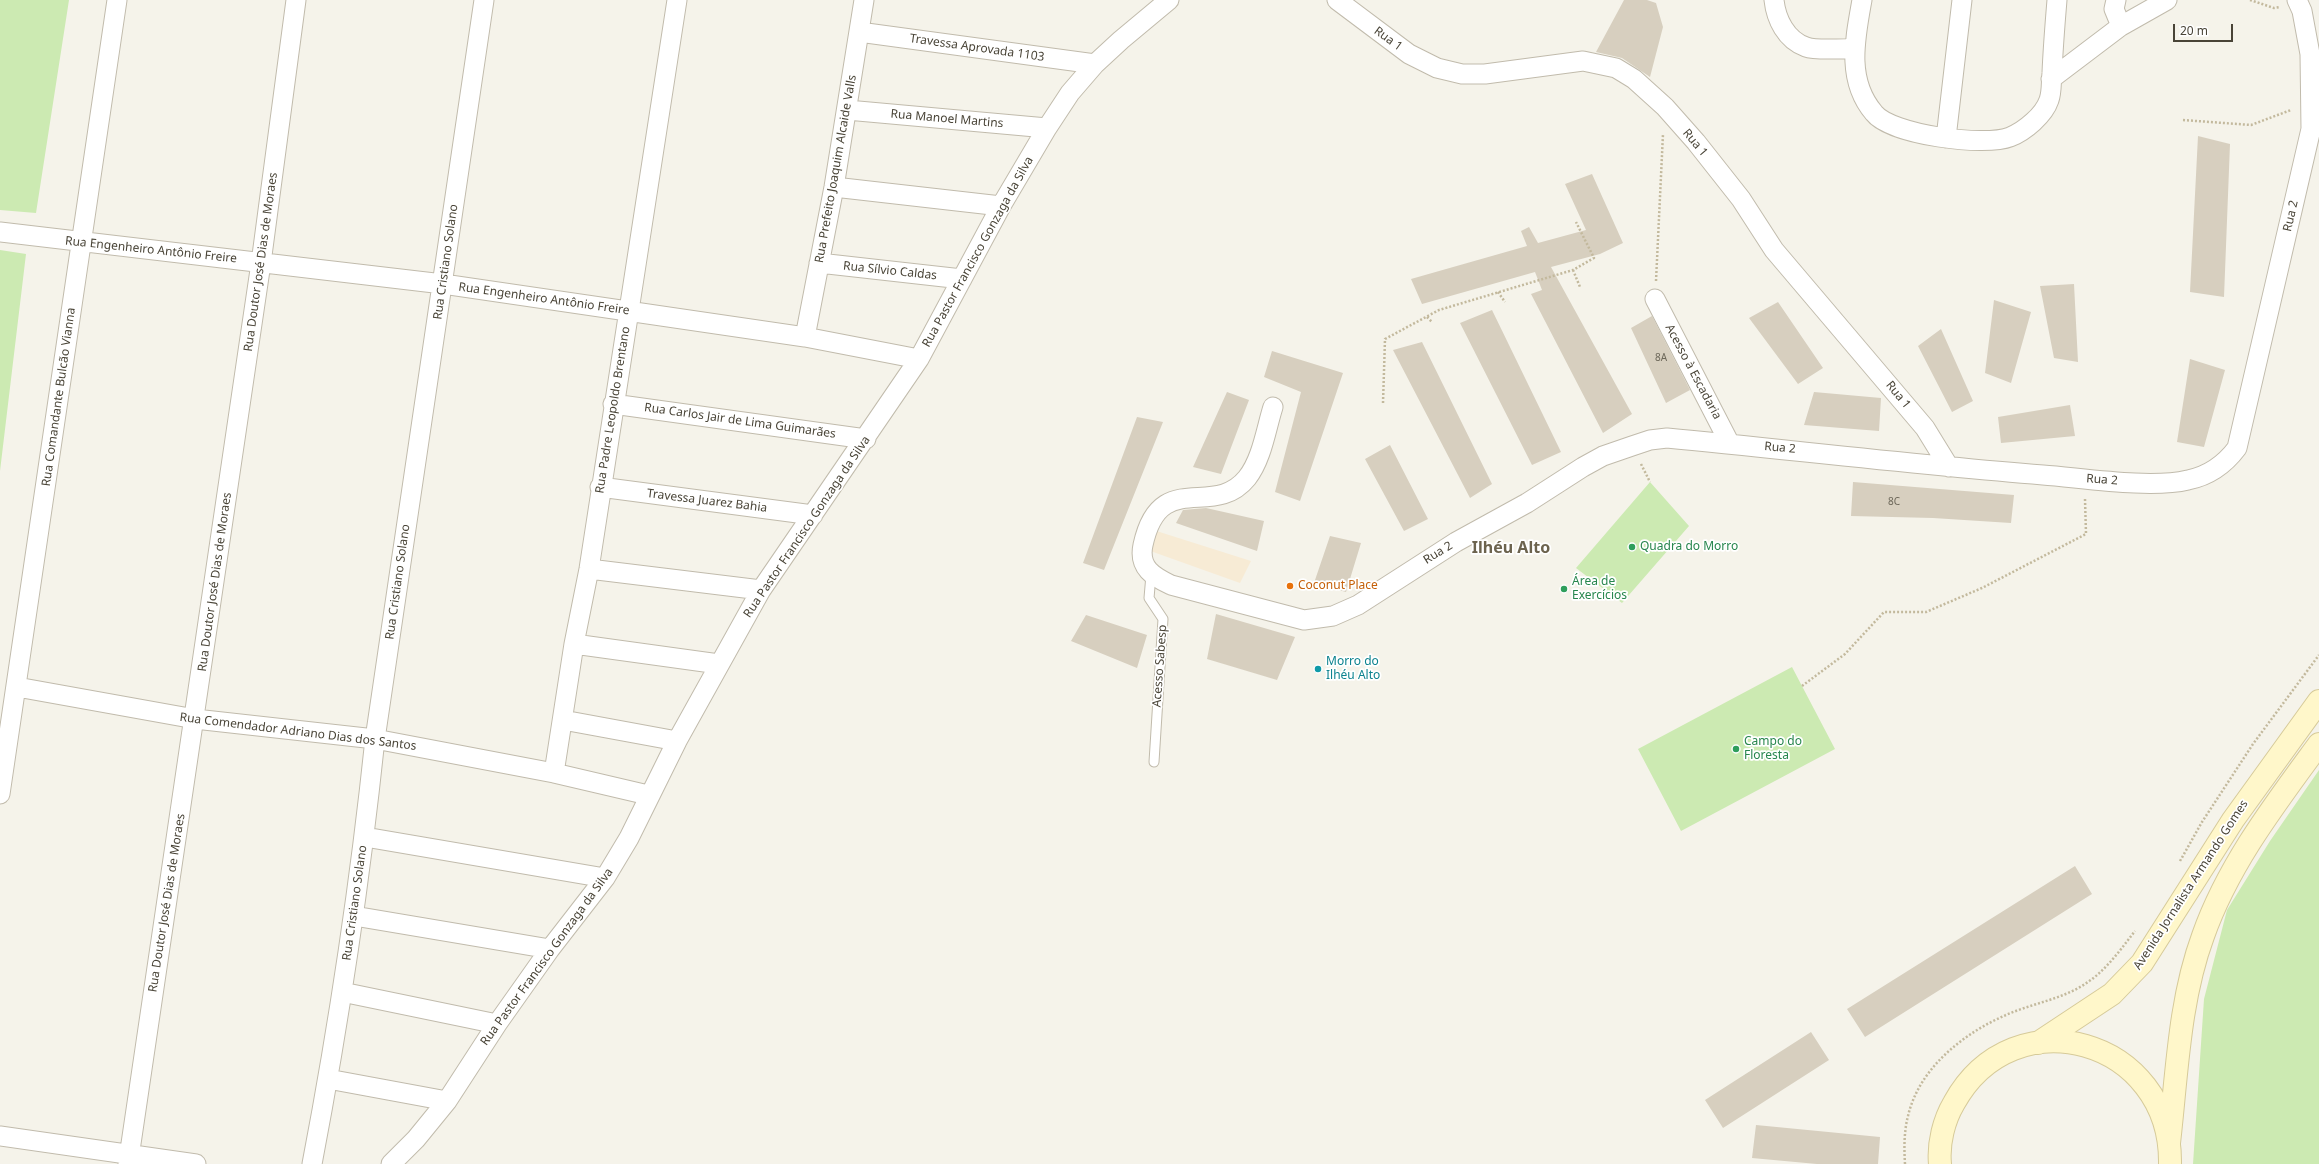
<!DOCTYPE html>
<meta charset="utf-8">
<style>
body{margin:0}
#map{position:relative;width:2319px;height:1164px;overflow:hidden;background:#f5f3ea;font-family:"Noto Sans",sans-serif}
canvas{display:block}
.scale{position:absolute;left:2173px;top:24px;width:60px;height:18px;box-sizing:border-box;border:2px solid #494437;border-top:0;padding-left:5px;font-size:12px;line-height:14px;white-space:nowrap;color:#494437;-webkit-text-stroke:3px #fff;paint-order:stroke}
</style>
<div id="map">
<canvas width="2319" height="1164"></canvas>
<div class="scale">20 m</div>
</div>
<script>
const context = document.querySelector('canvas').getContext('2d');
context.lineJoin = 'round';
function fill(path, color) { context.fillStyle = color; context.fill(path, 'evenodd'); }
function stroke(path, color, width, dash) { context.strokeStyle = color; context.lineWidth = width; context.lineCap = dash ? 'butt' : 'round'; context.setLineDash(dash || []); context.stroke(path); }
function label(font, color, halo, rows, align = 'center') {
  context.font = font + ' "Noto Sans",sans-serif'; context.lineWidth = 3.5; context.setLineDash([]); context.textBaseline = 'middle'; context.strokeStyle = halo; context.fillStyle = color; for (const [text, x, y, turn = 0] of rows) {
    context.save(); context.translate(x, y); context.rotate((+turn || 0) * Math.PI / 180); context.textAlign = isNaN(turn) ? turn : align; if (halo) context.strokeText(text, 0, 0); context.fillText(text, 0, 0); context.restore();
  }
}
const commercial = new Path2D(`
 M1147,528l104,33 -11,22 -98,-35z`);
const green = new Path2D(`
 M0,0h69l-33,213 -36,-3z
 M0,250l26,4 -26,217z
 M1650,482l39,44 -67,77 -46,-35z
 M1792,667l43,82 -154,82 -43,-82z
 M2319,770v394h-126l11,-165 23,-89 43,-69z`);
const building = new Path2D(`
 M1624,0h23l9,3 7,24 -13,50 -28,-19 -26,-6z
 M2198,136l32,8 -6,153 -34,-5z
 M1592,174l31,69 -23,11 -49,13 81,147 -29,19 -72,-139 11,-4 -7,-18 -113,32 -11,-25 116,-33 -6,-15 8,-4 9,16 48,-13 -21,-46z
 M2074,284l4,78 -24,-4 -14,-72z
 M1994,300l37,12 -20,71 -26,-10z
 M1778,302l45,66 -25,16 -49,-66z
 M1492,310l69,142 -29,13 -72,-142z
 M1652,316l38,74 -24,13 -35,-75z
 M1941,329l32,72 -21,11 -34,-66z
 M1422,342l70,142 -22,14 -77,-148z
 M1272,351l71,22 -43,128 -25,-9 26,-100 -37,-15z
 M2190,359l35,11 -21,77 -27,-5z
 M1227,392l22,8 -28,74 -28,-7z
 M1814,392l67,6 -2,33 -75,-6z
 M2070,405l5,31 -74,7 -3,-26z
 M1137,417l26,5 -59,148 -21,-7z
 M1390,445l38,74 -24,12 -39,-72z
 M1853,482l161,13 -3,28 -78,-5 -82,-2z
 M1206,508l58,13 -7,30 -81,-28 7,-13z
 M1330,536l31,7 -15,49 -32,-9z
 M1216,614l79,23 -18,43 -70,-21z
 M1086,615l61,20 -10,33 -66,-27z
 M2075,866l17,28 -227,143 -18,-28z
 M1811,1032l18,28 -106,68 -18,-28z
 M1756,1125l124,12 -2,27h-61l-65,-6z`);
const path = new Path2D(`
 M2250,0l24,8 6,-1
 M2183,120l68,5 40,-15
 M1573,270l7,17
 M1656,281l7,-147
 M1498,292l7,10
 M1427,317l5,5
 M1383,403l2,-64 54,-29 134,-40 21,-12 -18,-36
 M1641,464l9,18
 M1802,686l43,-32 39,-42h42l56,-24 104,-54 -1,-35
 M2180,861l22,-39 51,-78 66,-89
 M1905,1164c-1,-16 -1,-33 3,-48 11,-48 56,-83 98,-101 27,-12 58,-16 82,-33 19,-13 33,-33 47,-51`);
const lane = new Path2D(`
 M1151,575l-2,23 14,21 -9,143`);
const street = new Path2D(`
 M1337,0l72,54 28,14 25,6h23l98,-13 33,7 18,11 31,28 31,35 45,57 33,51 151,178 24,39
 M1774,0c2,19 12,40 32,47 11,4 35,1 47,2
 M1862,0c-7,39 -16,80 12,113 17,22 111,34 136,24 15,-6 34,-22 39,-37 3,-8 2,-19 3,-27 1,-25 3,-49 5,-73
 M2116,0l-2,9 7,17 46,-26
 M859,32l236,32
 M2051,79l70,-53
 M847,110l200,18
 M1946,138l16,-138
 M834,187l167,19
 M0,232l443,52 362,53 114,22
 M819,263l143,16
 M1655,299l75,145
 M805,337l29,-150 30,-187
 M613,404l253,35
 M1273,407c-7,22 -11,52 -26,71 -34,42 -87,-11 -104,67 -5,23 11,32 28,40l133,35 29,-4 25,-11 98,-63 71,-39 56,-36 20,-11 29,-10 18,-6 17,-2c125,12 250,27 376,37 40,3 107,14 145,5 20,-4 37,-16 49,-32l74,-319 -1,-75 -8,-43 -5,-11
 M600,487l213,28
 M589,569l172,21
 M574,644l145,20
 M17,687l178,32 180,20 179,34 94,22
 M563,720l114,21
 M554,773l20,-129 15,-75 88,-569
 M0,794l117,-794
 M365,837l240,41
 M354,916l196,33
 M342,992l155,32
 M328,1079l119,22
 M0,1136l196,28
 M128,1164l133,-901 35,-263
 M312,1164c27,-141 48,-282 63,-425l109,-739
 M391,1164l25,-25 31,-38 50,-77 53,-75 55,-71 24,-40 48,-97 84,-151 158,-231 82,-153 46,-78 23,-35 25,-29 26,-24 48,-40`);
const secondary = new Path2D(`
 M2038,1043l74,-49 30,-31 91,-143 86,-119
 M2169,1143c8,-69 10,-142 34,-207 25,-71 72,-132 116,-192
 M1940,1164c-2,-21 4,-44 14,-61 60,-109 218,-64 216,61`);
const markers = [
 [1632,547,4,"#2e9e5b"],
 [1290,586,4,"#e8710a"],
 [1564,589,4,"#2e9e5b"],
 [1318,669,4,"#0f9aa8"],
 [1736,749,4,"#2e9e5b"]
];
const numberNames = [
 ["8A",1661,358],
 ["8C",1894,502]
];
const streetNames = [
 ["Rua 1",1388,39,36],
 ["Travessa Aprovada 1103",977,48,8],
 ["Rua Manoel Martins",947,119,5],
 ["Rua 1",1695,143,50],
 ["Rua Prefeito Joaquim Alcaide Valls",836,169,-80],
 ["Rua 2",2291,216,-77],
 ["Rua Engenheiro Antônio Freire",151,250,6],
 ["Rua Pastor Francisco Gonzaga da Silva",978,252,-61],
 ["Rua Doutor José Dias de Moraes",261,262,-82],
 ["Rua Cristiano Solano",446,262,-82],
 ["Rua Sílvio Caldas",890,271,6],
 ["Rua Engenheiro Antônio Freire",544,299,8],
 ["Acesso à Escadaria",1693,372,62],
 ["Rua 1",1898,395,51],
 ["Rua Comandante Bulcão Vianna",59,397,-82],
 ["Rua Padre Leopoldo Brentano",613,410,-81],
 ["Rua Carlos Jair de Lima Guimarães",740,421,8],
 ["Rua 2",1780,448,5],
 ["Rua 2",2102,480,4],
 ["Travessa Juarez Bahia",707,501,7],
 ["Rua Pastor Francisco Gonzaga da Silva",807,527,-56],
 ["Rua 2",1438,553,-32],
 ["Rua Doutor José Dias de Moraes",215,582,-82],
 ["Rua Cristiano Solano",398,582,-82],
 ["Acesso Sabesp",1160,666,-86],
 ["Rua Comendador Adriano Dias dos Santos",298,732,7],
 ["Avenida Jornalista Armando Gomes",2191,885,-57],
 ["Rua Doutor José Dias de Moraes",167,903,-81],
 ["Rua Cristiano Solano",355,903,-82],
 ["Rua Pastor Francisco Gonzaga da Silva",547,957,-54]
];
const leisureNames = [
 ["Quadra do Morro",1640,547],
 ["Área de",1572,582],
 ["Exercícios",1572,596],
 ["Campo do",1744,742],
 ["Floresta",1744,756]
];
const foodNames = [
 ["Coconut Place",1298,586]
];
const cultureNames = [
 ["Morro do",1326,662],
 ["Ilhéu Alto",1326,676]
];
const districtNames = [
 ["Ilhéu Alto",1511,548]
];
fill(commercial, '#f7ebd5');
fill(green, '#cceab2');
fill(building, '#d7cfbf');
stroke(lane, '#c1bbac', 11);
stroke(street, '#c1bbac', 21);
stroke(secondary, '#d6ca99', 24);
stroke(path, '#c3b99d', 2.5, [2, 2]);
stroke(lane, '#fff', 9);
stroke(street, '#fff', 19);
stroke(secondary, '#fff7ca', 22);
for (const [x, y, r, color] of markers) { const dot = new Path2D(); dot.arc(x, y, r, 0, 2 * Math.PI); context.fillStyle = color; context.fill(dot); stroke(dot, '#fff', 1.5); }
label('10px', '#6c6759', null, numberNames);
label('12px', '#494437', '#fff', streetNames);
label('12px', '#27864d', '#fff', leisureNames, 'left');
label('12px', '#c56008', '#fff', foodNames, 'left');
label('12px', '#0d838f', '#fff', cultureNames, 'left');
label('bold 16px', '#6c634e', '#fff', districtNames);
</script>
